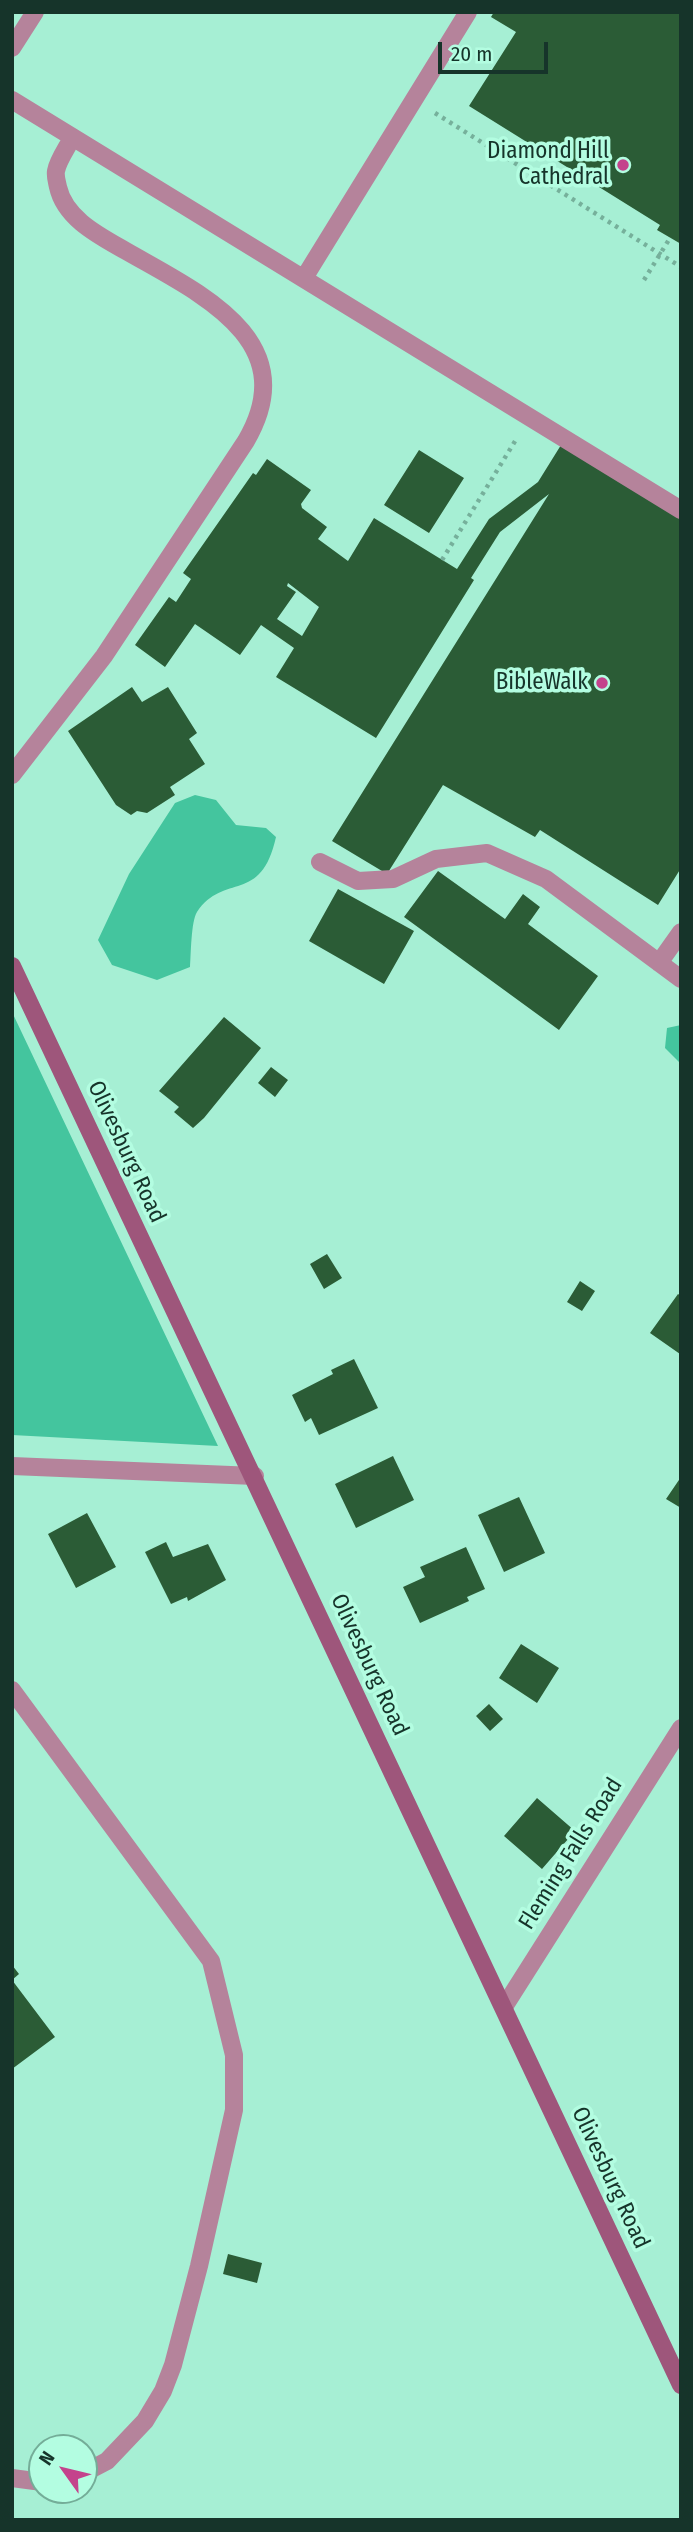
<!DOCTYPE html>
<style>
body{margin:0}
#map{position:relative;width:693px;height:2532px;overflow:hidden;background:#a6efd4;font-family:"Fira Sans Condensed",sans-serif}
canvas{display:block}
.frame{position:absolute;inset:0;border:14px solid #16342a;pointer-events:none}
.north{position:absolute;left:28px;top:2434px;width:70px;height:70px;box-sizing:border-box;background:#b3fde1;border:2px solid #74ad98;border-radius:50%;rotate:304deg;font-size:19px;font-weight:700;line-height:28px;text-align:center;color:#16342a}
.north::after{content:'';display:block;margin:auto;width:24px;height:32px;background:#c4438c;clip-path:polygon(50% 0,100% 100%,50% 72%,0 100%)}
.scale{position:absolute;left:438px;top:42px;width:110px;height:32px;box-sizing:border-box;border:4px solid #16342a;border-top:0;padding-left:9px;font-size:21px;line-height:24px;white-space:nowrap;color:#16342a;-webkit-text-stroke:5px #b3fde1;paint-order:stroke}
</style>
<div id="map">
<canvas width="693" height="2532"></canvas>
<div class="frame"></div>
<div class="north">N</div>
<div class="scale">20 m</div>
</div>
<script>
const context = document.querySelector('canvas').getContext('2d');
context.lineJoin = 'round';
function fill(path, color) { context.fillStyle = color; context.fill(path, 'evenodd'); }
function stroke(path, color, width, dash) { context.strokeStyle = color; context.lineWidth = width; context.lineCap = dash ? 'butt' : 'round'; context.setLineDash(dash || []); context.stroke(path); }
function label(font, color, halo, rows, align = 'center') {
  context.font = font + ' "Fira Sans Condensed",sans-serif'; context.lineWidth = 7; context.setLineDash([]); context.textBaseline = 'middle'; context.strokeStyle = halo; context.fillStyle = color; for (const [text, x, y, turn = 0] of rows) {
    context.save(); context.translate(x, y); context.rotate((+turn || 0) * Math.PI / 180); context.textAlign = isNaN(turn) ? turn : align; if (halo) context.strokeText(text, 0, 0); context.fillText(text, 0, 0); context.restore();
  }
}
const green = new Path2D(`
 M195,795l21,5 20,25 30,3 10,9c-15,68 -52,35 -79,75 -6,9 -6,43 -7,55l-33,13 -45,-15 -14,-25 31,-66 46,-71z
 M12,1012l206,434 -206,-11z
 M681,1025v39l-16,-16 2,-20z`);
const building = new Path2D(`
 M494,12h187v232l-24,-14 3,-5 -191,-119 47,-74 -25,-15z
 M561,445l120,73v350l-23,37 -118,-75 -5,7 -92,-52 -56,89 -55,-33 217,-347 -49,38 -29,46 3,2 -98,158 -100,-61 18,-29 -33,-23 -21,30 -45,-31 -30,43 -30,-22 34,-48 7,5 15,-23 -8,-6 70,-100 3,2 11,-16 44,31 -10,14 1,4 25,19 -9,12 30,22 26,-43 83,51 32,-50 49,-37zM288,583l31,24 -17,29 -25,-17 19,-27 -9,-6z
 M419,450l45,28 -35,55 -45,-28z
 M132,687l10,15 26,-15 29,46 -8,6 16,25 -35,23 5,8 -28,18 -10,-2 -6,4 -15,-10 -48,-74z
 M438,871l67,48 18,-25 17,13 -12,17 70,52 -39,54 -155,-113z
 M338,889l76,42 -30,53 -75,-43z
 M224,1017l37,31 -57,70 -11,10 -19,-16 5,-5 -20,-16z
 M271,1067l17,13 -13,17 -17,-14z
 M327,1254l15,24 -18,11 -14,-25z
 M580,1281l15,10 -13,20 -15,-9z
 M678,1294l3,2 -1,58 -30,-21z
 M354,1359l24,49 -59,27 -8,-17 -6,4 -13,-27 41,-21 -2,-4z
 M393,1456l21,44 -58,28 -21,-44z
 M681,1477v31l-15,-9z
 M519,1497l26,56 -41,19 -26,-57z
 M87,1513l29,54 -40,21 -28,-54z
 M166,1542l7,15 35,-13 18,36 -38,21 -1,-4 -16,7 -26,-52z
 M466,1547l19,42 -18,8 2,4 -49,22 -17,-36 22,-10 -5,-10z
 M521,1644l38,24 -22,35 -38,-25z
 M489,1704l14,15 -13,12 -14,-15z
 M537,1798l38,33 -33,38 -38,-33z
 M12,1965l7,9 -7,6 43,57 -43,32z
 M228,2254l34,9 -5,20 -34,-9z`);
const path = new Path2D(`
 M435,113l246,154
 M644,280l26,-42
 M442,560l75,-122`);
const service = new Path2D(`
 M12,100l669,410
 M304,278l164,-266
 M12,775l92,-119 142,-215c59,-101 -47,-148 -120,-190 -26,-15 -61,-32 -68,-64 -1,-5 -3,-11 -2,-16 2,-11 11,-23 16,-33
 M320,862l38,19 35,-2 43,-20 51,-6 59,26 135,100
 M659,963l22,-31
 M12,1466l243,10
 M12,1690l199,271 23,94v55l-35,156 -26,99 -10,26 -18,30 -38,40 -23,12
 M12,2478l30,4`);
const minor = new Path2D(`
 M12,48l23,-36
 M504,2007l177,-279`);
const secondary = new Path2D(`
 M12,966l669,1419`);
const markers = [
 [623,165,7,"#c4438c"],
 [602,683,7,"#c4438c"]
];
const poiNames = [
 ["Diamond Hill",609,152],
 ["Cathedral",609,178],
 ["BibleWalk",588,683]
];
const streetNames = [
 ["Olivesburg Road",126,1152,65],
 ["Olivesburg Road",369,1665,65],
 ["Fleming Falls Road",571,1854,-58],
 ["Olivesburg Road",610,2178,65]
];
fill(green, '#44c59e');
fill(building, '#2b5c36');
stroke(path, '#76b09b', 4.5, [3.5, 5]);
stroke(service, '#b5839b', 18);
stroke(minor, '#b5839b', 18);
stroke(secondary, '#9e567b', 18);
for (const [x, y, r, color] of markers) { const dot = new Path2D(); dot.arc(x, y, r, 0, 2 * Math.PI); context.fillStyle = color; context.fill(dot); stroke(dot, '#b3fde1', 2.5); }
label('23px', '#16342a', '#b3fde1', poiNames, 'right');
label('23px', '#16342a', '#b3fde1', streetNames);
</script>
